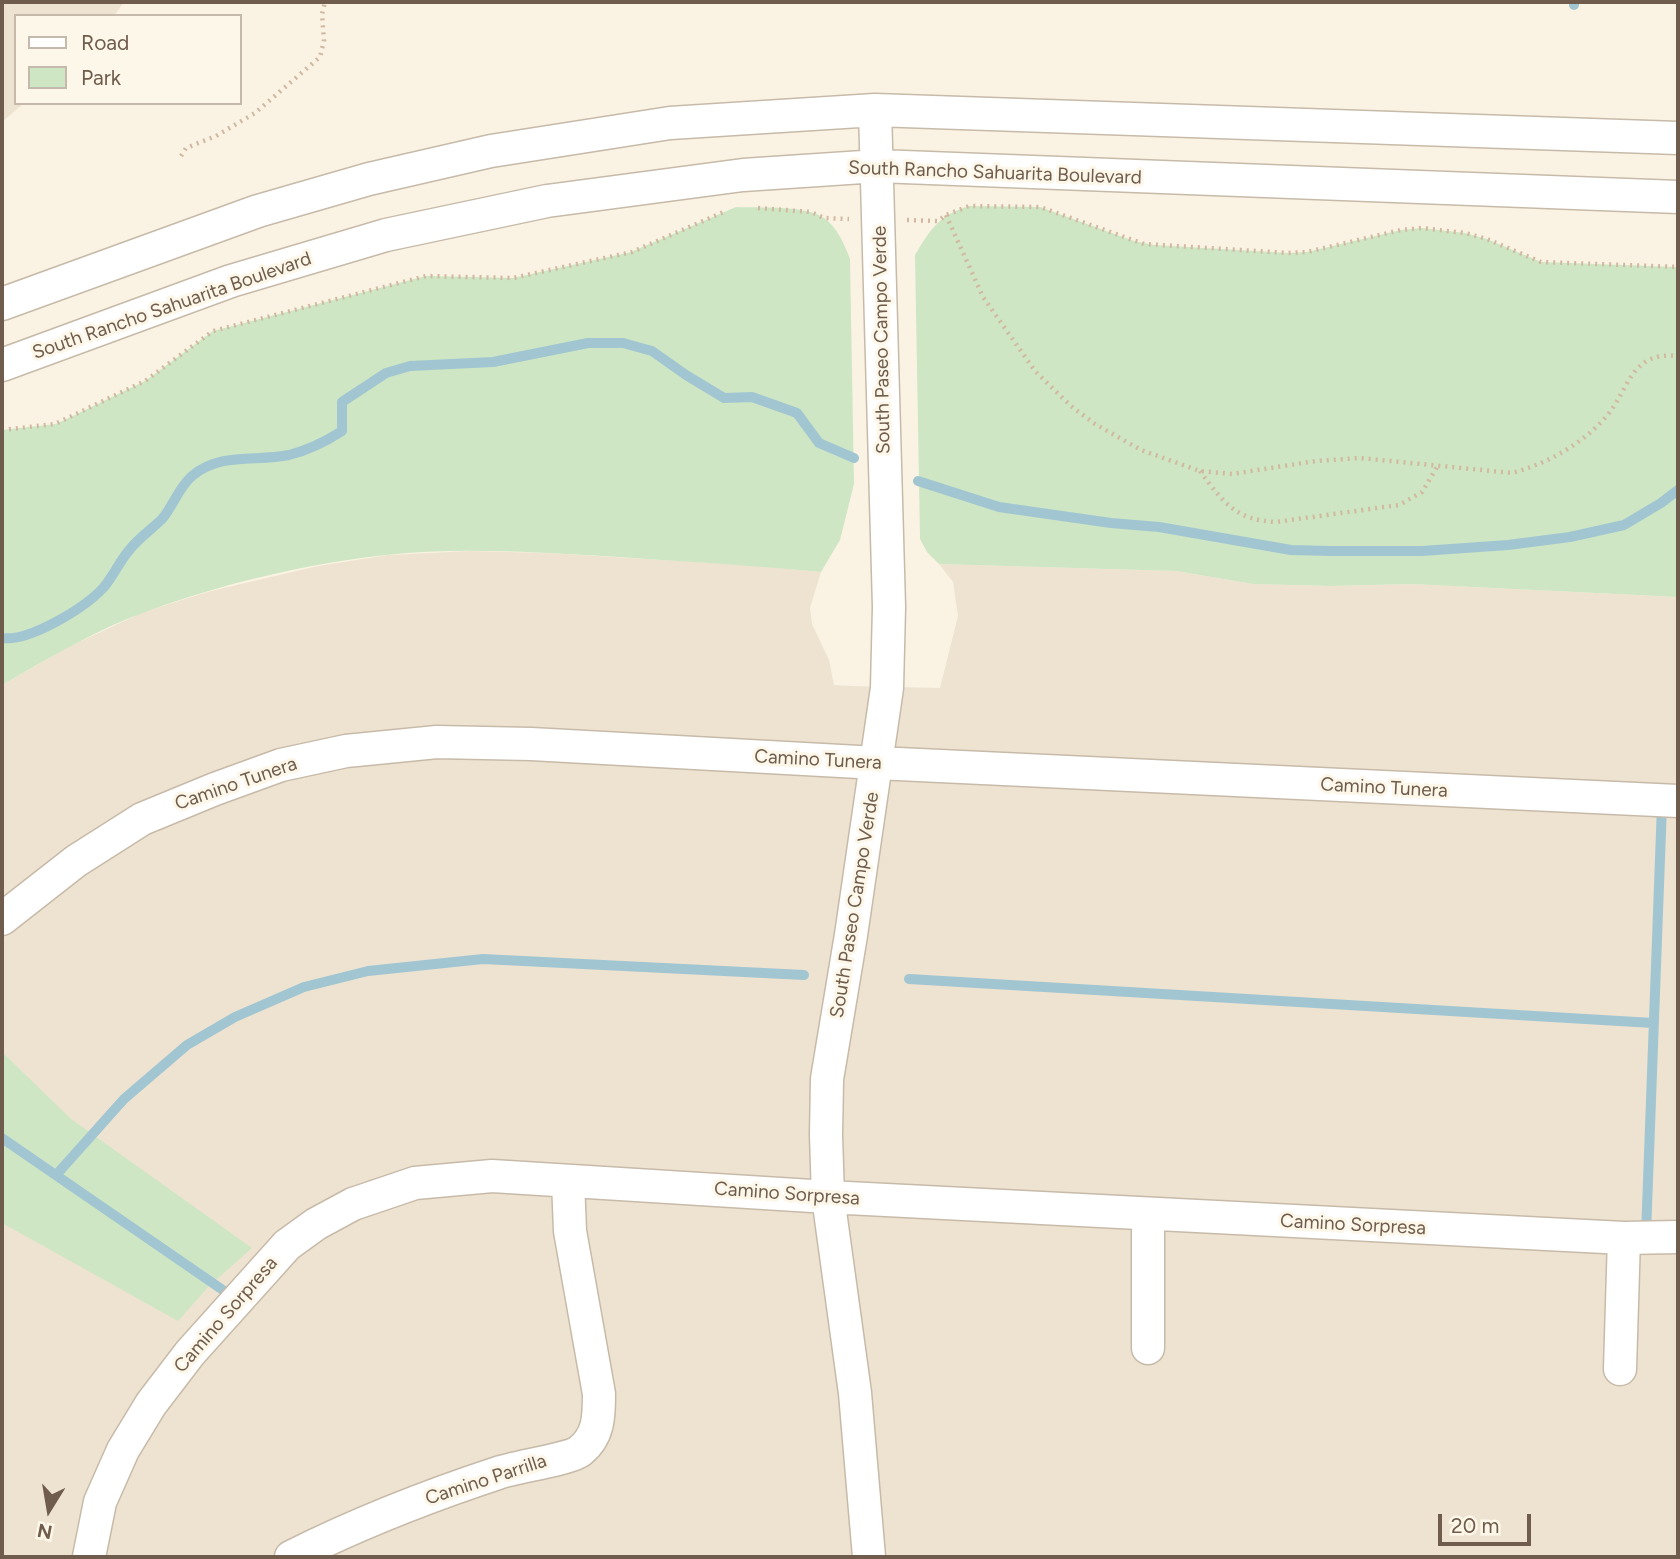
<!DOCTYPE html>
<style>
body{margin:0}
#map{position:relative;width:1680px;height:1559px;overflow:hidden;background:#faf3e3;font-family:Figtree,sans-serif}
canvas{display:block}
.frame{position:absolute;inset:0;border:4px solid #6f5c4c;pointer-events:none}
.legend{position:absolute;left:14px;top:14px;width:228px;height:91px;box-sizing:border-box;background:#fdf7e9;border:2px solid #c4b9aa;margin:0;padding:9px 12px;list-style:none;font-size:21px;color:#6f5c4c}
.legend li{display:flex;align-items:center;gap:14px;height:35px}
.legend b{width:35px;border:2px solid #c4b9aa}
.north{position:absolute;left:14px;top:1475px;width:70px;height:70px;-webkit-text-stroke:5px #fdf7e9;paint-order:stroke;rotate:191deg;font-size:19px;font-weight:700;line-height:28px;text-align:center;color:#6f5c4c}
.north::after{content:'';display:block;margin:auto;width:24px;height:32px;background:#6f5c4c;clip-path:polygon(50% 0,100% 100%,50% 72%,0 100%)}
.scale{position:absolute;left:1438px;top:1514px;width:93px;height:32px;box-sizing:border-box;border:4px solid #6f5c4c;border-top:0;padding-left:9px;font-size:21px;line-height:24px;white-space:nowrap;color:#6f5c4c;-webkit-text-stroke:5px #fdf7e9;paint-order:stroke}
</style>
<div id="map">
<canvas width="1680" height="1559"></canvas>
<div class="frame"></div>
<ul class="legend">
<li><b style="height:9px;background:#fff"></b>Road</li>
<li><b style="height:19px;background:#cee6c4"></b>Park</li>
</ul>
<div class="north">N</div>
<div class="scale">20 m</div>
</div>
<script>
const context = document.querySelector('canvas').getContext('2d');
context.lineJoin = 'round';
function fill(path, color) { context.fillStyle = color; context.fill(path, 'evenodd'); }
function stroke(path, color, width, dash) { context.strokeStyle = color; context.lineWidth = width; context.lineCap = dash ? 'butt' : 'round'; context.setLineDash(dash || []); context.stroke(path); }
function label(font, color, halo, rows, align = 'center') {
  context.font = font + ' Figtree,sans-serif'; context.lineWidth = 6; context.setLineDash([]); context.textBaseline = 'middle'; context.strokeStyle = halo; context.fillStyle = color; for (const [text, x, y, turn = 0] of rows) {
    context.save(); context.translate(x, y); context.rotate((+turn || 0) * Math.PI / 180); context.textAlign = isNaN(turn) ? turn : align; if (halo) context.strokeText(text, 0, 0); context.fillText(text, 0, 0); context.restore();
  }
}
const residential = new Path2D(`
 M2,2h122l-10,14h-98v87h8l-22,19z
 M470,551l79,2 212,13 60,6 -11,36 2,16 17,36 5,25 18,1 88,2 18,-72 -5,-34 -14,-18 237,7 77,13 78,2 80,-2 267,13v960h-1676v-872l68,-39 76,-35 65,-20 107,-25 70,-11z`);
const green = new Path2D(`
 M969,206l71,1 94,34 20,4 134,8 19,-1 94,-22 20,-2 44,5 22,6 54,23 137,5v330l-267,-13 -80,2 -78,-2 -77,-13 -237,-7 -12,-12 -7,-13 -5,-284c15,-25 24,-40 54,-49z
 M736,207c22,1 70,-2 88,11 14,10 20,26 26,41l4,225 -14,56 -19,32c-73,-7 -145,-11 -218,-16 -71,-4 -146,-9 -217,-1 -80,9 -162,28 -238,56 -51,18 -99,47 -146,74v-255l54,-6 89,-43 68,-50 213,-55 87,2 118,-26z
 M2,1052l69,67 181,129 -43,38 -31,35 -176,-98z`);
const stream = new Path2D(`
 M1574,5v-3
 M918,481l81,26 112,16 48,4 132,23 39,1h92l86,-6 62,-8 54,-12 37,-22 17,-13
 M2,638c27,4 83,-30 102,-51 10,-12 16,-27 27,-39 9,-11 21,-19 31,-29 11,-13 17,-32 30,-43 28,-24 64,-14 97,-21 20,-5 36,-13 53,-24v-29l44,-29 24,-7 83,-4 95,-19h35l29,8 34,24 38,23 28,-1 45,16 22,30 35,15
 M909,979l744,44
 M2,1138l231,159
 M57,1174l67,-75 63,-54 48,-28 69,-30 64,-16 115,-12 321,16
 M1646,1234l16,-429`);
const path = new Path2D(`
 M181,156l5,-8 30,-12 39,-23 65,-56 4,-16 -2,-27 3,-12
 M758,208l53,4 13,6 25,1
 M946,215l37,82 52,74 36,35 24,18 46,26 59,21 32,3 84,-13 44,-3 152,15c34,-9 69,-28 93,-55 25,-28 24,-67 73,-62
 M907,220l31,1 8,-6 23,-9 71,1 104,37 144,9 19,-1 94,-22 20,-2 44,5 22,6 54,23 137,5
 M2,430l53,-6 90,-43 68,-50 213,-55 87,2 119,-26 94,-41
 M1200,471c23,31 35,49 76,51l123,-17 23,-13 15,-25`);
const minor = new Path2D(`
 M2,304l256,-93 111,-32 122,-28 179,-28 205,-13 803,28
 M2,365l229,-84 155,-46 161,-34 196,-26 135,-9 800,31
 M2,919l74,-58 66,-42 73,-30 66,-24 65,-14 91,-9 94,2 346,19 801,38
 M1148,1348v-134
 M1620,1369l4,-131
 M89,1557l11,-55 23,-52 28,-46 39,-51 97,-108 29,-21 37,-20 62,-21 77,-7 336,21 796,41 54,-1
 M291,1557c66,-33 137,-61 207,-84 17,-6 72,-14 82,-22 19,-15 19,-35 19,-57l-29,-163 -2,-50
 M869,1557l-14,-164 -27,-196 -2,-62 1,-56 24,-144 36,-247 2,-81 -14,-497`);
const streetNames = [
 ["South Rancho Sahuarita Boulevard",995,173,2],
 ["South Rancho Sahuarita Boulevard",172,306,-19],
 ["South Paseo Campo Verde",882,340,-91],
 ["Camino Tunera",818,760,3],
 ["Camino Tunera",236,784,-19],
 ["Camino Tunera",1384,788,3],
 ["South Paseo Campo Verde",855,905,-81],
 ["Camino Sorpresa",787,1194,4],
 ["Camino Sorpresa",1353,1225,3],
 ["Camino Sorpresa",226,1315,-49],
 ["Camino Parrilla",486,1480,-18]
];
fill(residential, '#eee3d1');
fill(green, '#cee6c4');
stroke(stream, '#a1c6d2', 10);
stroke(minor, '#c7baa9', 35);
stroke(path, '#d1b9a1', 4.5, [2, 5]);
stroke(minor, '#fff', 32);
label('19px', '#6f5c4c', '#fdf7e9', streetNames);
</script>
